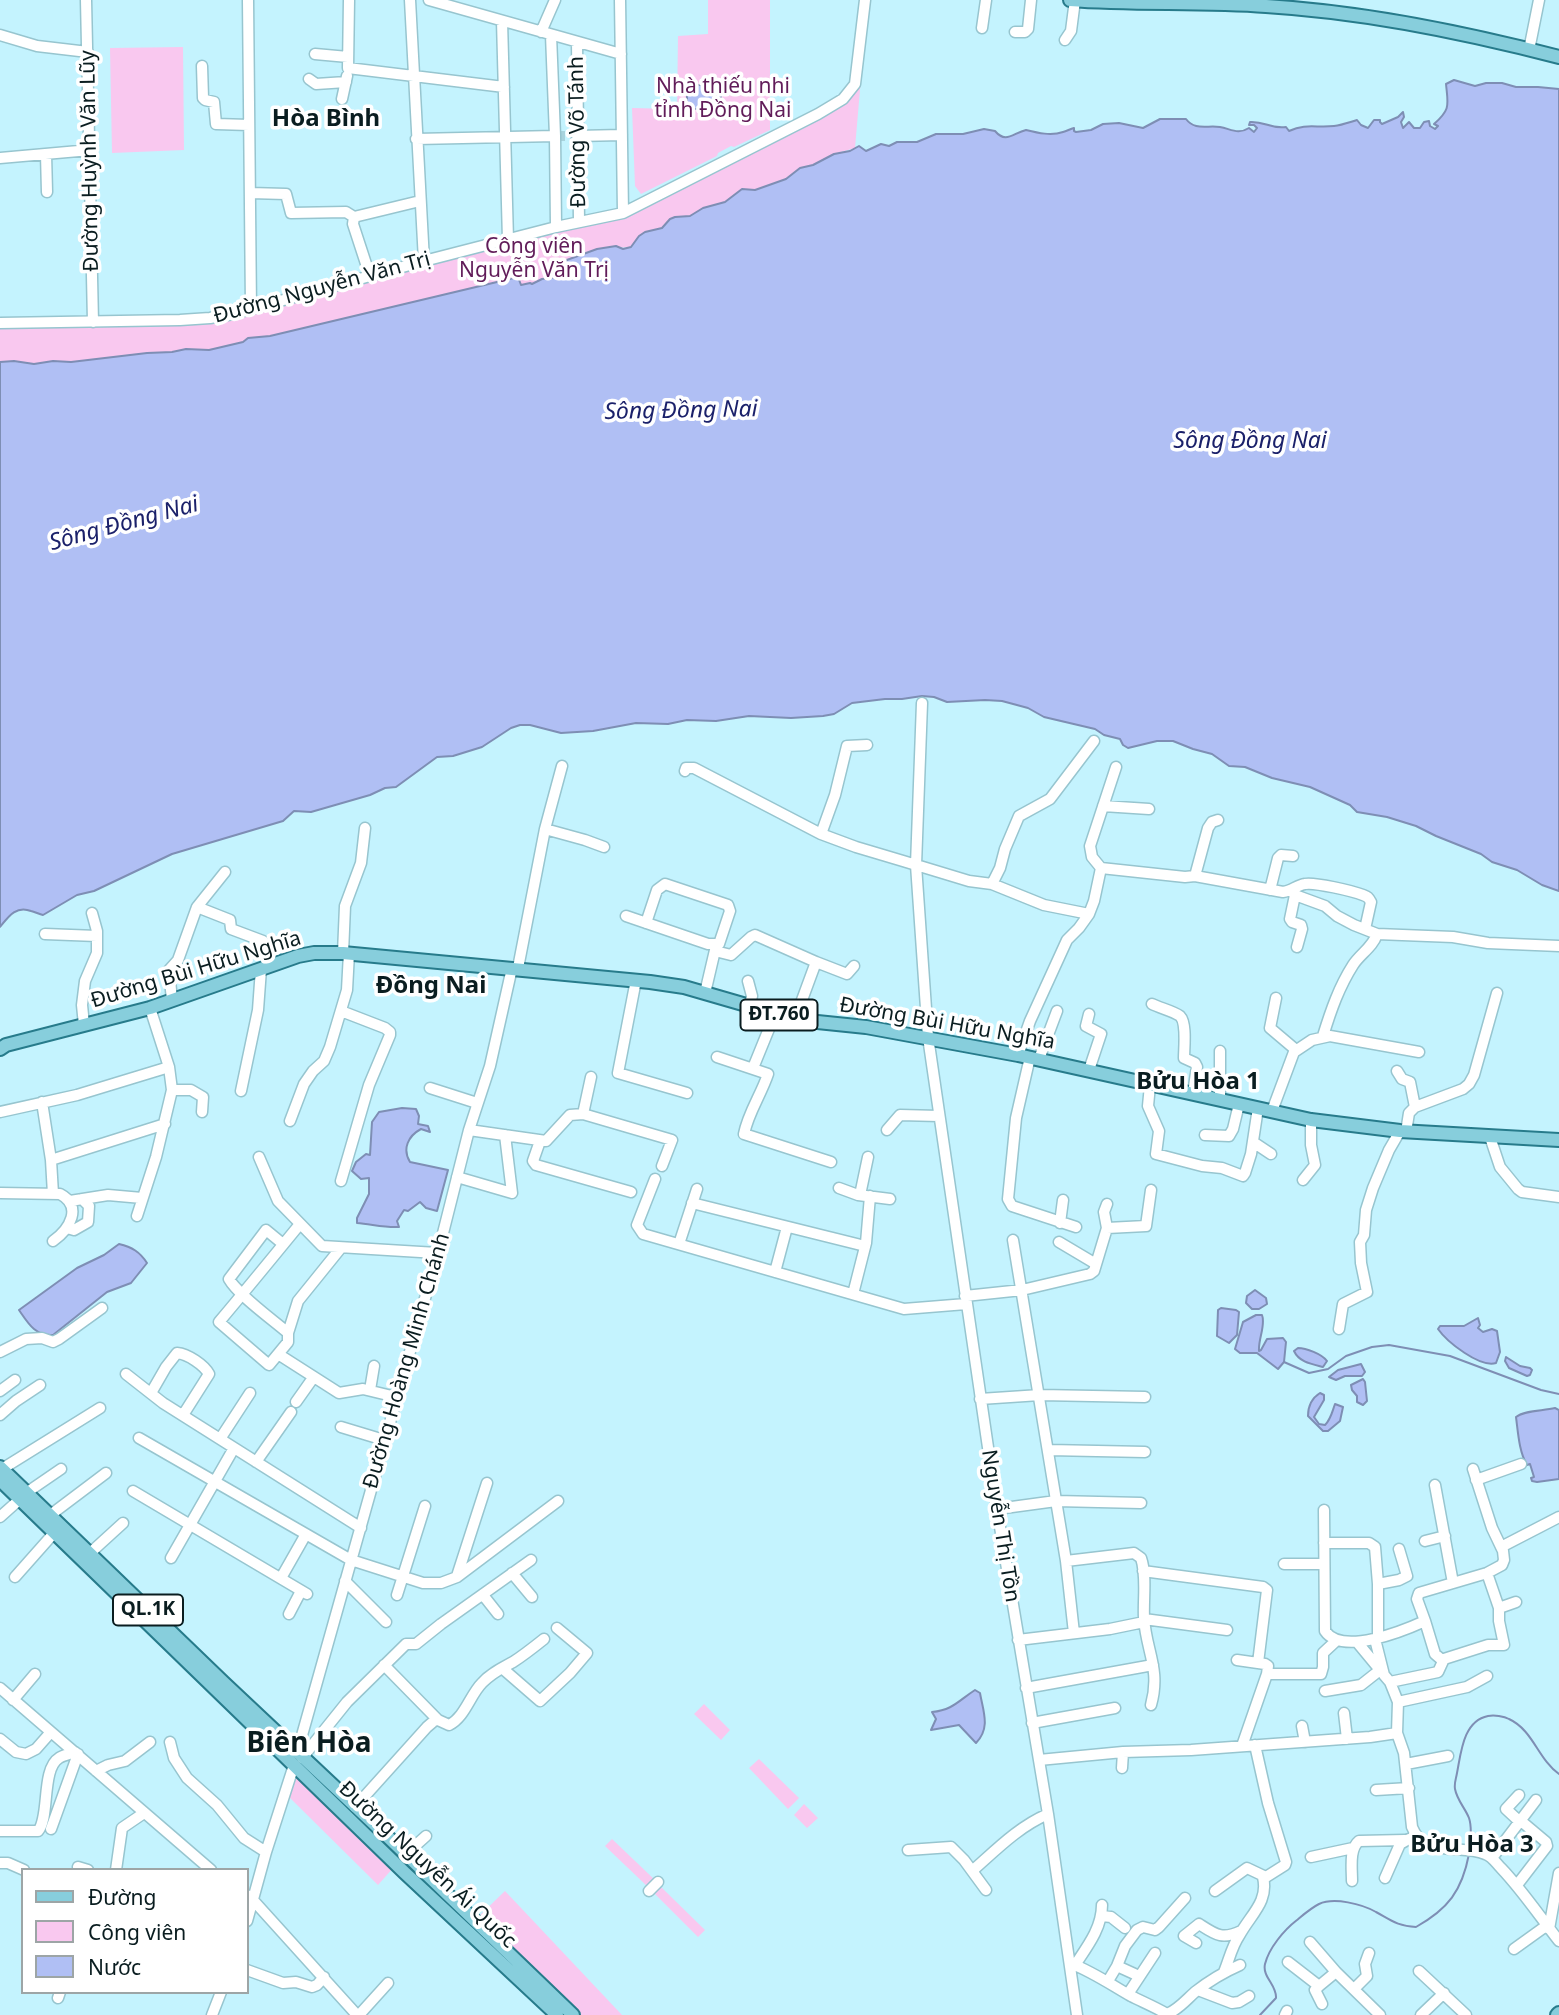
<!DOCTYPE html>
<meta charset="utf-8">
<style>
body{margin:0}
#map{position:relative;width:1559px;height:2015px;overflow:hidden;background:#c4f3fe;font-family:"Noto Sans",sans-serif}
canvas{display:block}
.legend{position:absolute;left:21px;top:1868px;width:228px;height:126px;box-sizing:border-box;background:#fff;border:2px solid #9da5a6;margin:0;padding:9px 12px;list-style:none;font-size:21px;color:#0a1d20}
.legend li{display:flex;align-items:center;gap:14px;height:35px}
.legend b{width:35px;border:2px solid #9da5a6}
</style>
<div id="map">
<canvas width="1559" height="2015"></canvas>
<ul class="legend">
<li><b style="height:9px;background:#87cedc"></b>Đường</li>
<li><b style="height:19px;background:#f9c8ef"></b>Công viên</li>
<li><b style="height:19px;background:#b0bff4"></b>Nước</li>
</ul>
</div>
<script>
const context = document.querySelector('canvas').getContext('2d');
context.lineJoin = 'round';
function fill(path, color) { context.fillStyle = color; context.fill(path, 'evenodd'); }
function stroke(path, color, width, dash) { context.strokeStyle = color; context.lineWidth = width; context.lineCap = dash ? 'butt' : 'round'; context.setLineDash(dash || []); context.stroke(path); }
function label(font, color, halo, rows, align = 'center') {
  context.font = font + ' "Noto Sans",sans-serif'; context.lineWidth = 7; context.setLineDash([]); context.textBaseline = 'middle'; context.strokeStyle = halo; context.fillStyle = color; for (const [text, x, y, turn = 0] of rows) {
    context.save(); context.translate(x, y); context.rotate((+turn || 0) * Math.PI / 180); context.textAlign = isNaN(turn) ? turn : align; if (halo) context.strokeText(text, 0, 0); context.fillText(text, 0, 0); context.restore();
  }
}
const green = new Path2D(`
 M708,0h62v130l-36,17 -3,-1 -13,7 -1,3 -76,38 -6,-8 -3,-78 45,1 1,-73 30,-2z
 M183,47l1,103 -72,3 -2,-105z
 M861,78l-6,70 -21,6 -21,11 -13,3 -14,11 -31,12 -13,-2 -16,13 -23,6 -13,8 -15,1 -5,2 -7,9 -18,4 -6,4 -8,11 -33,2 -34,12 -6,16c-15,2 -23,8 -37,9l-3,-9 -248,59 -22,2 -5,4 -34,8 -23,-1 -14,3 -25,1 -76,9 -18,-1 -19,3 -20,-3 -14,1v-35l193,-4 31,-2 282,-77 118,-27 214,-109 17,-16z
 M704,1704l26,26 -9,10 -27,-26z
 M759,1759l40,39 -11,11 -39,-41z
 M294,1771l100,96 -16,18 -91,-90z
 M804,1804l14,14 -11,10 -13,-13z
 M612,1839l44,42 -7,7 -44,-42z
 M659,1885l46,45 -7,7 -46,-46z
 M505,1891l117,124h-42l-102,-98z`);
const water = new Path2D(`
 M1454,80l21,6 11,-3h16l14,4h22l21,2v802l-17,-6 -25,-15 -25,-8 -11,-8 -45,-18 -20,-10 -29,-9 -30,-5 -7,-7 -40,-18 -38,-9 -27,-11 -16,-1 -17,-12 -19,-5 -20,-8h-16l-29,7 -5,-3 -3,-6 -16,-4 -9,-6 -51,-12 -16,-9 -26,-7 -17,-1 -38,2 -13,-5 -12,-1 -20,3h-17l-33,4 -18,11 -11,2 -32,2 -42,-2 -33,5 -29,-1 -19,4 -32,-1 -43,8 -32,2 -31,-8h-10l-9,3 -29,19 -29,9 -16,1 -41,30 -11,1 -15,7 -59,17 -17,-1 -11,10 -111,33 -78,37 -17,4 -34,20c-4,-1 -8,-3 -12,-4 -15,-6 -23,6 -31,16v-565l14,-1 20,3 19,-3 18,1 76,-9 25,-1 14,-3 23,1 34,-8 5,-4 22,-2 248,-59 3,8 9,-2 2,1 10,-5 16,-2 -2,-9 8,-7 33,-12 19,-3 7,3 8,-2 8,-11 6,-4 17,-4 8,-9 5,-2 15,-1 13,-8 22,-6 17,-13 13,1 31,-11 14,-11 13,-3 21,-11 16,-3 9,-5 7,5 15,-7 8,2 8,-4h20l19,-8h27l21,-5 11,2c11,13 18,2 31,-1 12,3 25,6 37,2 4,-1 7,-3 11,-4v3l2,1 15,-2 12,-6 16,-1 24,5 17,-9h26c9,12 21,6 34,8 11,2 18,8 29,1l5,4 3,-4 -3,-3h-5l1,-3c15,-1 19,7 36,5l3,4c17,-8 27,-3 45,-5 8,-1 16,-4 23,-6l4,5 7,3 6,-8h6v2l2,2 16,-7 5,-5 1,5 -3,5 2,6 6,-6 5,6h6l4,-6 5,-1 1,5 5,3 3,-3 -4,-2c17,-15 14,-19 12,-40z
 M687,85h34v24h-34z
 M402,1108l14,1 3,7 -1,8 10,2 2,6 -9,-3c-13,7 -19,20 -11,33l38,8 -11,41 -11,-3 -6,-6 -12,9 -4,-1 -7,11 2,6c-14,1 -28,-3 -42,-4v-5l12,-24v-16l-8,1 -9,-8 4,-9 10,-8 4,1 2,-33 7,-10z
 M119,1244c13,3 21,8 28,19l-16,20 -24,9 -54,43c-18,1 -25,-12 -34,-25l58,-42 27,-13z
 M1255,1290l11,8 1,6 -8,5h-7l-6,-6 1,-7z
 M1221,1308l15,2 3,2 -2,23 -8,8 -12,-7 1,-26z
 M1256,1315h6c4,10 -4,24 -3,36l2,-1 6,-11 16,-1 3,4 -2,20 -6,7 -21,-16h-17l-5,-4 8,-27z
 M1478,1318l2,7 -2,3 5,4 9,-3 5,2 3,21 -4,11c-16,5 -49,-21 -58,-34l2,-3h24z
 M1298,1348c8,0 24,6 29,13l-4,6c-12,-3 -24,-5 -29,-16z
 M1506,1357l14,9 10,2 2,2 -2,5 -3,1 -18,-8 -4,-7z
 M1361,1364l4,8 -3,4h-17l-9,4 -7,-3 9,-7z
 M1363,1379l2,3 2,19 -4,4 -6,-3v-6l-5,-6 -1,-5z
 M1320,1393l4,2v5l-10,17 5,7 6,1c6,-6 7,-13 10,-21l8,3 -3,14 -12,10h-5l-15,-15c0,-10 4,-18 12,-23z
 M1555,1408l4,2v69l-22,3 -5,-1 -1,-3 3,-1 -4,-13 -3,1c-8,-13 -9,-33 -11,-48 9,-7 27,-6 39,-9z
 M975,1690l5,3c3,18 11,35 -4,50l-17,-18 -28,5 5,-11 -4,-7c21,-2 26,-11 43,-22z`);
const stream = new Path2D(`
 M1284,1362l25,11 19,-4 18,-13 26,-9 17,-2 61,11 91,34 18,4
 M1470,1845c1,-9 2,-18 -1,-27 -4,-10 -12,-18 -14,-29 -1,-6 1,-10 2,-16 4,-20 6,-52 31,-57 6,-1 16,0 21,3 24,11 29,40 50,55
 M1260,2015l16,-17c1,-13 -14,-21 -11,-34 4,-16 19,-34 32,-44 6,-5 14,-12 22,-16 15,-7 43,0 57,8 15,8 21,14 40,15 32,-18 46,-36 53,-73`);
const minorTunnel = new Path2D(`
 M555,136h22`);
const minor = new Path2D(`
 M86,0l7,322
 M248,0l3,309
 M349,0l-1,68 156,19
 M410,0l14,261
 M429,0l192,54
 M620,0l3,213
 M502,21l6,219
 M982,28l4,-28
 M541,32l14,-32
 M1015,32h10l3,-3 3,-29
 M0,35l37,11 51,6
 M551,35l4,101 1,91
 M1065,40l6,-9 4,-31
 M577,42l2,180
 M1529,50l10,-50
 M315,54l33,3
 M202,66l1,32 2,2 9,2 2,22 33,1
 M309,79l7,5 30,-2
 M342,99l5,-23
 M577,136l45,-1
 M416,139l139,-3
 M46,154l1,38
 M0,158l90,-8
 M250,193l36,1 5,19 55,-1 8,5
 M370,276l-17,-52 1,-7 66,-16
 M0,323l180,-3 30,-2 23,-4 191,-53 132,-34 67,-14 195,-99 25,-15 12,-15 10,-84
 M922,703l-6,162 12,172 69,472 51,305 29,201
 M685,771l1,-3h8l127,66 35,13 47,14 66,20 23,3 8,-16 5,-19 14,-33 31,-17 44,-58
 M1103,806l46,3
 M545,829l40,11 19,7
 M821,834l14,-39 12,-49 20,-1
 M1101,868l-9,-11 -2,-11 26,-79
 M1195,876l13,-48 4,-6 6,-2
 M992,884l52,21 45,9
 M1270,890l8,-32 3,-3 12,1
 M1291,891l4,4 30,11 12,10 17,9 23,9 76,3 35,6 71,3
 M1295,895l-5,24 2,3 9,3 1,4 -5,18
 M197,907l33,13 1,9 32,12 6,25
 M626,916l82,28h11l11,-33 -2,-6 -63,-21 -8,6 -11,33
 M45,934l52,2
 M715,951l16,4 20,-18 4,-2 61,27 -14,38 -4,20
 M343,953l2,-47 16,-43 4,-35
 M816,962l31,12 7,-8
 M518,968l27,-139 17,-63
 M636,980l-18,93 69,20
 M748,981l4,15 -3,11
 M705,993l11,-47
 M1276,998l-6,30 26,22
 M172,1000l-3,-30 9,-10 19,-53 28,-35
 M1152,1004c8,4 21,7 28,12 7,7 4,32 4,42l11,5 2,4 -4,26
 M341,1011l44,17 5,4v3l-21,50 -28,96
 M1089,1014l-3,12 15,8 -12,36
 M84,1025l-2,-20 3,-24 12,-28v-22l-5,-18
 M1323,1036c8,-26 16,-49 30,-71 7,-11 20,-18 24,-31
 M1018,1055l12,-34 37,-81 12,-12 10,-14 5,-13 7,-33 84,9 10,-1 88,16c9,-1 14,-7 22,-8 9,-2 48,7 58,11 5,2 5,2 8,7l-6,27
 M717,1057l51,17c-7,21 -20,39 -24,60l87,28
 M1030,1057l-14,61 -8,81 4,7 64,21
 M1039,1059l18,-48
 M753,1068l22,-54
 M1397,1071l5,8 8,3 5,25
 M1150,1085l-2,21 11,25 -3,23 46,12 20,2 21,8 2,-3 6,-19 7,-46
 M430,1088l47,15
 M172,1090h19l12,7 -1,15
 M241,1091l17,-81 3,-41
 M1220,1099v-48
 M42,1102l9,58 2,34
 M1272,1111l22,-59 18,-12 18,-4 89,16
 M0,1112l77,-17 92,-28
 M583,1114l8,-37
 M290,1121l14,-37 9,-13 11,-10 6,-14 17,-57 2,-37
 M469,1130l77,11 24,-26 13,-1 89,26 -10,26
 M887,1130l13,-15 39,1
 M1406,1132l3,-19 6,-6 48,-18 6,-5 5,-9 23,-82
 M1205,1135l24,1 4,-7 6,-25
 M1490,1137l10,30 18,22 4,3 37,5
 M540,1141l-7,20 3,4 95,27
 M1253,1142l18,12
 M259,1157l19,44 44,45 115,7
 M51,1160l114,-36
 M457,1177l55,16 -7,-58
 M655,1179l-18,46 6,9 261,75 62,-5
 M1303,1180l12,-15 -4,-20v-25
 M839,1188l19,7 32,4
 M0,1193l60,1c23,12 10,35 -7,47
 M860,1195l8,-38
 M70,1201l38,-6 34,3
 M692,1203l173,43
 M137,1216l19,-59 16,-67 -3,-23 -19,-59
 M1060,1223l3,-23
 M67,1228l7,2 14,-8 1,-16 -7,-7
 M1107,1228l-3,-16 3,-8
 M1013,1240l53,321 8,72
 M1059,1242l37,22
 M283,1244l-17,-14 -37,49c9,16 44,41 59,54v9l-19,23 -50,-43c27,-32 54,-65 81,-98
 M679,1244l18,-55
 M775,1272l12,-45
 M853,1294l13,-51 4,-47
 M965,1296l57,-6 68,-16 4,-3 13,-43 39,-2 5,-36
 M1339,1329l4,-25 24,-12 -6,-29 -1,-21 4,-7 2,-25 7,-22 16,-38 11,-19
 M288,1333l10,-32 42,-52
 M0,1352l26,-13 16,-1 11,4 6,-3 43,-31
 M278,1354l61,39 24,-4 33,8
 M126,1374l37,29 198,125
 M370,1390l4,-24
 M0,1391l15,-11
 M151,1393l15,-26 11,-14c11,1 27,12 32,21l-26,41
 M980,1399l60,-4 105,2
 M296,1402l17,-24
 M0,1415l16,-14 24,-16
 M341,1427l43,13
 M139,1438l212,122 72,23h18l16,-6 101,-76
 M220,1439l30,-46
 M1049,1450l96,2
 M256,1462l35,-50
 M2,1469l98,-61
 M1476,1480l45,-16
 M1435,1485l18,98
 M133,1491l174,103
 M26,1493l35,-24
 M997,1509l59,-8 85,2
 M1324,1510l1,121c17,25 78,0 100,-10l-8,-22 2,-6 68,-20 15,-8 2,-5 -1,-9 -11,-23 -19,-59
 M49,1516l57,-43
 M0,1517l19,-17
 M1425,1541l20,-5
 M1324,1543h45l6,4 3,37v54
 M1501,1547l58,-30
 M89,1554l34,-31
 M171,1558l63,-110
 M1066,1561l68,-8 7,5c6,18 2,41 3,60 2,33 17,51 7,87
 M1284,1564h40
 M1143,1571l120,16 4,3 -9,73 7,1 3,2 -1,8 -25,72
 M512,1573l20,24
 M457,1576l30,-93
 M15,1577l39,-44
 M281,1578l25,-44
 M345,1581l41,41
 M1378,1584l21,-4 8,-4 -8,-27
 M397,1595l28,-89
 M483,1595l15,19
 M1499,1608l17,-6
 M289,1614l12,-23
 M1144,1619l83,11
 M1425,1621l10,33 7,6
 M1375,1639l9,36 6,7 8,20 -1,31 7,20 8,74c12,31 49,17 73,27 7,2 11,9 16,14 22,23 39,49 58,73
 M1018,1640l92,-11 34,-7
 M1357,1642l24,29
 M1237,1660l21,3
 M384,1665l54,55 11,5c16,-8 21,-30 33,-42 9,-10 20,-15 31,-21 11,-7 21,-15 31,-23
 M502,1668l38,33 30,-28 17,-20 -30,-25
 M1267,1674h54l2,-7v-14l14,-13
 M1390,1682l48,-10 6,-13 44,-14h16l-5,-24v-13l-12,-35
 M0,1688l211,182
 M1026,1688l127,-23
 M1325,1691l36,-6 19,-15
 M13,1700l22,-26
 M1398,1702l69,-15 20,-11
 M1344,1713l3,26
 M1032,1723l83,-15
 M1302,1726l3,16
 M0,1739l16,13 10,2 10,-5 15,-17
 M170,1742l4,16 13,20 30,27 27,33 22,14
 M297,1753l143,-508 29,-115 21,-64 22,-98
 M302,1758l45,-56 59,-58h10l25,-20 90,-64
 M1039,1760l84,-8 68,-2 179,-13 27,-4
 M1406,1764l42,-8
 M1122,1768l1,-16
 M96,1771l12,-6 17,-4 25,-19
 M1376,1790l33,-2
 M1519,1795l-13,14 14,13
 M355,1807l72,-80 7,-6 4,-1
 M51,1829l27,-75
 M0,1831h38c12,-13 3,-62 21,-73 4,-3 11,-4 16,-6
 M908,1850l43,-3 13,13 22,30
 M406,1854l20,-18
 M1311,1857l42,-9
 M1492,1858l44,-58
 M0,1863h8l16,7
 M78,1867l10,3
 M116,1870l6,-42 22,-15
 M972,1871c24,-21 46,-44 76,-57
 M1385,1878l15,-34 9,-5
 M1352,1881c0,-13 -3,-32 7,-40l46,-1
 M1517,1885l30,-39 -1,-4 -25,-21
 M649,1891l9,-9
 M1215,1891l32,-23 19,9 19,-12 1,-3 -18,-59 -13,-58
 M247,1895l6,5 104,115
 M1102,1916l9,1 14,11
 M247,1921l19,-69 28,-87
 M1549,1929l10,-56
 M1310,1942l26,30 44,43
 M1196,1943l-12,-7 15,-12c17,11 23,16 42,7
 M1514,1949l32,-23
 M1288,1962l31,24 17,-14
 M1070,1963c23,9 40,21 61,33 12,6 24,11 36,18 11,-4 19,-14 28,-22 14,-11 29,-20 45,-27
 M1075,1965c12,-18 27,-37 27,-60
 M1117,1966l22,10
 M247,1970l36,13 13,-1 16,5 5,-2 7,-8
 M1419,1971l47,44
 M1224,1972c5,-12 8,-26 15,-36 11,-21 30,-34 24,-59
 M1108,1981l9,-15 8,-20 12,-16 6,-3 12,3 4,-3 26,-29
 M1319,1986l-4,4 7,14
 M1354,1989l13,-13 -2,-12 4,-11
 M1198,1990l34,13 7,-1 10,-6
 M1128,1994l27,-41
 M58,1998l2,-6
 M212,2015l9,-23
 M359,2015l29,-32
 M1285,2015l2,-4
 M1421,2015l23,-22`);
const major = new Path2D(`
 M1070,0c65,5 131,1 196,6 99,6 197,26 293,51
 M0,1049l6,-4 144,-37 148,-52 16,-3h29l307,29 34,5 114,33 68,7 152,28 293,65 89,11 159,9
 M0,1467l223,215 165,155 185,178
 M0,1480l405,393 152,142
 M1557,2015l2,-2`);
const shields = [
 [779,1015,77],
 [148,1610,70]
];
const shieldNames = [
 ["ĐT.760",779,1015],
 ["QL.1K",148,1610]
];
const parkNames = [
 ["Nhà thiếu nhi",723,87],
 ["tỉnh Đồng Nai",723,111],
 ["Công viên",534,247],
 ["Nguyễn Văn Trị",534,271]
];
const streetNames = [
 ["Đường Võ Tánh",578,132,-91],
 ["Đường Huỳnh Văn Lũy",90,161,-91],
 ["Đường Nguyễn Văn Trị",322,288,-15],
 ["Đường Bùi Hữu Nghĩa",196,970,-17],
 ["Đường Bùi Hữu Nghĩa",947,1024,10],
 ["Đường Hoàng Minh Chánh",407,1361,-74],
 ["Nguyễn Thị Tồn",1000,1526,81],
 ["Đường Nguyễn Ái Quốc",427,1865,43]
];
const waterNames = [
 ["Sông Đồng Nai",681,411,-1],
 ["Sông Đồng Nai",1250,441],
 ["Sông Đồng Nai",124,524,-15]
];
const quarterNames = [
 ["Hòa Bình",326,119],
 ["Đồng Nai",431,986],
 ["Bửu Hòa 1",1198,1082],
 ["Bửu Hòa 3",1472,1845]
];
const districtNames = [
 ["Biên Hòa",309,1744]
];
fill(green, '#f9c8ef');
fill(water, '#b0bff4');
stroke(water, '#7e8eb4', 2);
stroke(stream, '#7e8eb4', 2);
stroke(minorTunnel, '#a8d3dd', 10, [10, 5]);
stroke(minor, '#97c5cf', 13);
stroke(major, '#277b8b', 16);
stroke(minor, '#fff', 10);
stroke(major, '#87cedc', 12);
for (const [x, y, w] of shields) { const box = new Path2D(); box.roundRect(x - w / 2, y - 15.5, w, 31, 5); context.fillStyle = '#fff'; context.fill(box); stroke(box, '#0a1d20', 2); }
label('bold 19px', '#0a1d20', null, shieldNames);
label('21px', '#611c59', '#fff', parkNames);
label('21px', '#0a1d20', '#fff', streetNames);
label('italic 23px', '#1b216a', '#fff', waterNames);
label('bold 24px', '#0a1d20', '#fff', quarterNames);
label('bold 28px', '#0a1d20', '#fff', districtNames);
</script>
